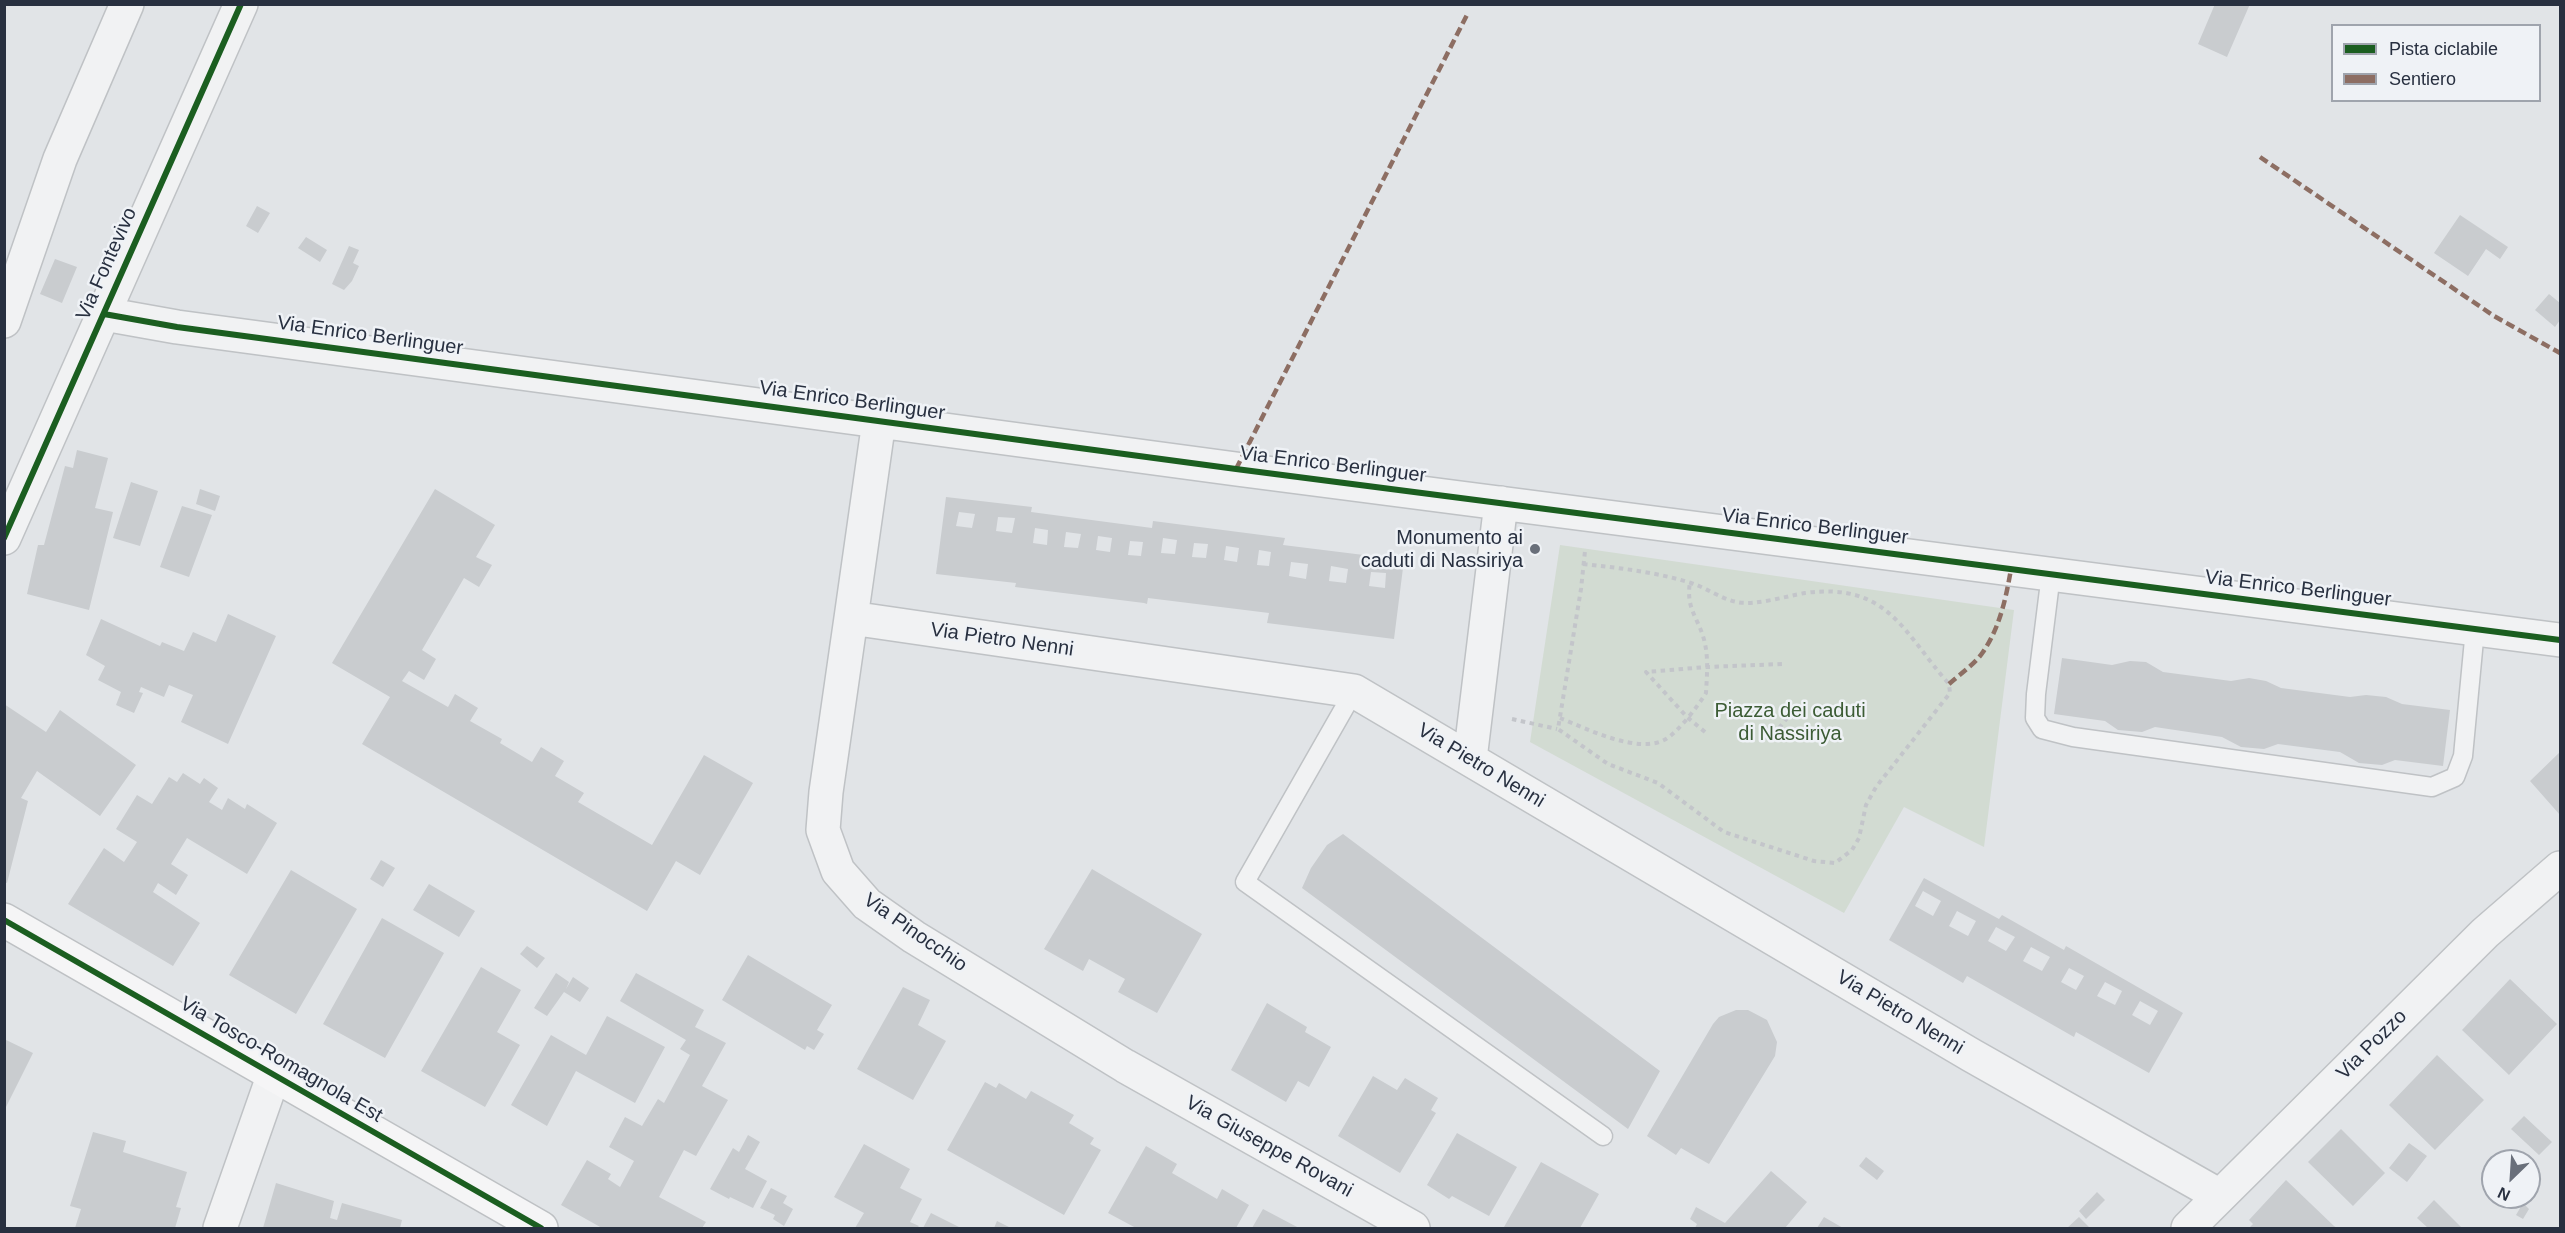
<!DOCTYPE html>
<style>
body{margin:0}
#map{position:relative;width:2565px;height:1233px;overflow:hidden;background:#e1e4e7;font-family:Helvetica,sans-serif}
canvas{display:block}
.frame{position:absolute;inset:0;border:6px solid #283040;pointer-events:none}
.legend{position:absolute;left:2331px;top:24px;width:210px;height:78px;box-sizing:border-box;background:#eff2f6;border:2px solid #9fa4ad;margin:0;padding:8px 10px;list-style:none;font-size:18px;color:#283040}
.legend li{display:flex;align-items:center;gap:12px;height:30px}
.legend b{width:30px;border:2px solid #9fa4ad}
.north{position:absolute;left:2481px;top:1149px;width:60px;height:60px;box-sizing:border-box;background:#eff2f6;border:2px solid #9fa4ad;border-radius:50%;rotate:205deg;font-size:16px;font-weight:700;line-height:24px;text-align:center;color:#283040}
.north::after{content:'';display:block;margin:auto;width:21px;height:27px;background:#696f7a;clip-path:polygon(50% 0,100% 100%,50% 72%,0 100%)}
</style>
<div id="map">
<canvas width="2565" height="1233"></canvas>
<div class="frame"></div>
<ul class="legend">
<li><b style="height:8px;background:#1b5e20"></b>Pista ciclabile</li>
<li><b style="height:8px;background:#8d6e63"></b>Sentiero</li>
</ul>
<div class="north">N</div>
</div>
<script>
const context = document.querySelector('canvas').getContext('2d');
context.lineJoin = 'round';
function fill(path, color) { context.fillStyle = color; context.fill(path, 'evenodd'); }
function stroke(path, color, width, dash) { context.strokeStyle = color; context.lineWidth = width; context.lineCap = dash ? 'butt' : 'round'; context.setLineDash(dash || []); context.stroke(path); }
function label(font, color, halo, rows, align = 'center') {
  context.font = font + ' Helvetica,sans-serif'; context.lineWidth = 5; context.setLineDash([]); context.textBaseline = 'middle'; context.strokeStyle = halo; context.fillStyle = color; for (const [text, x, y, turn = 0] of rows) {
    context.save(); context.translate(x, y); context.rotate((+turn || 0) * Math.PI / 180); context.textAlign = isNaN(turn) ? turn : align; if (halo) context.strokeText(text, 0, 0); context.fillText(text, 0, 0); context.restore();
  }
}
const green = new Path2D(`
 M1560,545l454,65 -30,237 -80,-40 -60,106 -314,-171z`);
const building = new Path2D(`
 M2215,4h35l-23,53 -29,-13z
 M257,206l13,7 -12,20 -12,-7z
 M2460,215l48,32 -8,12 -14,-10 -18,27 -34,-23z
 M306,237l21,13 -7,12 -22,-14z
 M349,246l10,4 -6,13 6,3 -7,15 -8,9 -12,-6z
 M55,259l22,8 -15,36 -22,-9z
 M2549,294l11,9v17l-5,7 -20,-17z
 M77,450l31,8 -13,50 18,4 -24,98 -62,-16 11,-49h6l21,-79 8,2z
 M131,482l27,9 -18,55 -27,-8z
 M200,489l20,7 -5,15 -19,-7z
 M435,489l60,36 -19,32 16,8 -13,22 -15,-9 -42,72 14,9 -12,21 -15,-9 -7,10 46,26 7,-13 23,14 -8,13 32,18 -2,4 32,19 9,-15 23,14 -9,15 29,17 -6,9 74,43 52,-90 49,28 -53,92 -24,-14 -29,50 -285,-167 28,-47 -58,-34z
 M946,497l86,10 -1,5 121,16 1,-7 132,17 -2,7 121,15 -10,79 -127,-16 2,-10 -121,-15 -1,6 -3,-1 -129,-16 1,-4 -80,-9zM959,512l16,2 -3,14 -16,-2zM998,517l17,1 -3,15 -16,-2zM1035,528l13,2 -1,15 -14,-2zM1066,532l15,2 -3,14 -14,-1zM1098,536l14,2 -2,14 -14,-2zM1163,538l14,2 -2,14 -14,-1zM1130,541l13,1 -2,14 -13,-1zM1194,543l14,1 -2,14 -14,-1zM1226,546l13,2 -2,14 -13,-2zM1259,550l12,2 -2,14 -12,-1zM1291,562l17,2 -2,15 -17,-3zM1331,566l17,3 -2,14 -17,-2zM1371,572l15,1 -1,15 -16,-2z
 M182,506l30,9 -23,62 -29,-10z
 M228,614l48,22 -48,108 -47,-22 12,-27 -24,-10 -5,12 -23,-10 -2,5 4,1 -9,20 -18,-8 5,-13 -23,-12 7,-14 -19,-11 15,-36 59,27 2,-4 22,9 9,-19 23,10z
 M2062,658l50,7 18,-4 16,1 17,10 68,9 18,-3 17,3 15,7 69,9 16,-2 20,2 16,7 48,6 -7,56 -48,-6 -13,5 -23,-2 -19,-11 -62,-8 -14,5 -23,-2 -19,-10 -67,-10 -13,5 -24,-2 -13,-9 -51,-7z
 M4,704l42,28 14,-22 76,55 -36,51 -63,-45 -16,27 7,3 -21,82 -3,-1z
 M2560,752v63l-30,-34z
 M183,773l17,11 4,-6 14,10 -9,14 13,8 6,-12 17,11 2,-5 30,19 -30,51 -60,-36 -16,26 17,11 -12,20 -18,-12 -5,9 47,31 -27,43 -105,-62 36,-56 20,14 13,-20 -21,-13 21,-34 15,9 17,-27 8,5z
 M1343,834l317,237 -32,58 -326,-241 9,-20 16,-23z
 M381,860l14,8 -12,19 -13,-8z
 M1092,869l110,65 -45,79 -39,-21 7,-13 -36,-20 -6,12 -39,-22z
 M291,870l66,39 -61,105 -67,-39z
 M1924,878l75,41 3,-4 62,35 2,-4 117,67 -34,60 -73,-41 -2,5 -107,-61 -4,7 -74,-43zM1923,891l18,10 -8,15 -18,-10zM1957,911l19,10 -8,15 -19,-10zM1996,927l19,10 -9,14 -18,-10zM2031,947l19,10 -8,14 -19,-10zM2069,968l15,8 -8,14 -15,-8zM2105,982l17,9 -7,14 -18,-9zM2140,1001l18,10 -8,14 -18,-10z
 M429,884l46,27 -16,26 -46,-27z
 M382,918l62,35 -59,105 -62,-34z
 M527,946l18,12 -8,10 -17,-14z
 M748,955l84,50 -15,25 7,4 -10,16 -7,-4 -2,4 -83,-50z
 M481,967l40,23 -24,42 23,13 -35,62 -64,-36z
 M556,973l13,9 -3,7 7,-12 16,11 -9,14 -16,-10 -17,24 -13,-8z
 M636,973l68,37 -9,17 31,16 -24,43 26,14 -32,56 -12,-6 -25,47 47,25 -4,6h-100l-41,-23 26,-45 24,14 -3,5 12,8 14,-26 -25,-14 16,-30 17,9 16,-27 6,4 26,-48 -10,-6 6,-9 -66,-39z
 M2510,979l47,45 -48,51 -47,-45z
 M903,987l27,13 -12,25 28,16 -33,59 -56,-31z
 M1267,1003l40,24 -2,5 26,15 -22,40 -11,-6 -12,21 -55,-32z
 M1736,1010h12l19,10 10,22 -2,14 -66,108 -28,-16 -5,7 -29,-19 66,-112 6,-7z
 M607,1016l58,31 -30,56 -59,-32 -29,55 -36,-21 40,-70 35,20z
 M4,1039l29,14 -29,58z
 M2437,1055l47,45 -49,50 -46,-45z
 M1373,1076l24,14 8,-12 33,20 -7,12 5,3 -36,60 -62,-37z
 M985,1082l11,6 3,-5 27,16 5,-8 43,24 -5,8 25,15 -4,6 11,6 -37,65 -117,-65z
 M2524,1116l28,26 -13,13 -28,-26z
 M2341,1129l44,44 -32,33 -45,-44z
 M93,1132l33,9 -3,11 64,20 -11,35 5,1 -6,20h-100l6,-19 -11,-3z
 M1457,1133l60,34 -28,49 -37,-20 -3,3 -22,-14z
 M748,1135l12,7 -15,27 22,12 -14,27 -23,-11 -1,2 -19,-10 23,-41 6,4z
 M2409,1143l18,13 -20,26 -18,-14z
 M864,1144l46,25 -10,19 22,11 -12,23 9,4 -2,2h-62l9,-15 -30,-16z
 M1146,1146l31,18 -5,9 45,26 5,-10 27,16 -13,23h-100l-28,-15z
 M1866,1157l18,14 -7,9 -18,-14z
 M1541,1162l58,32 -19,34 -76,-1z
 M1771,1171l36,31 -22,26h-90l2,-4 -7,-5 6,-12 29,16z
 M2286,1180l48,46 3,2h-88l4,-4 -4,-4z
 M276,1183l58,18 -4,17 7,2 5,-17 60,17 -2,8h-137z
 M771,1188l16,8 -4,7 10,6 -9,17 -11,-7 2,-4 -15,-7z
 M2097,1192l8,8 -19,19 -7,-8z
 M2434,1200l28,28h-34l-11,-10z
 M2523,1203l6,6 -6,10 -7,-4z
 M1263,1209l36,19h-47z
 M931,1213l30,15h-38z
 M1824,1217l19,11h-26z
 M2079,1217l10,10 -22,1z
 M997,1221l14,7h-17z`);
const path = new Path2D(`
 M1583,564c37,4 73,8 108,19 16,5 30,16 46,19 17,4 50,-6 68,-9 83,-11 98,39 144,91l1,9 -74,94 -10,18 -7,33 -7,12 -17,13 -21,-2 -90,-29 -66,-49 -50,-19 -50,-35 23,-140 4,-38
 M1560,718c27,11 79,37 106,21 13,-8 32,-33 40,-46 1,-19 3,-38 -3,-57 -7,-21 -17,-29 -13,-54
 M1512,719l45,10
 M1779,728l14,-17
 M1705,732l-18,-15 -41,-45 61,-5 75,-3`);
const lane = new Path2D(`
 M2051,574l-15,120 -1,24 7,11 31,8 359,50 23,-10 8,-21 12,-127
 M1354,691l-109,191 358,254`);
const street = new Path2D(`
 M104,314l73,13 1059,142 1324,171
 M4,321l56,-162 67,-155
 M879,421l-28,197 503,73 617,364 249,141
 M4,538l237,-534
 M851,618l-25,174 -3,38 15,41 29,33 47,33 211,129 288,162
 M1470,759l31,-256
 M220,1228l54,-154
 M2188,1228l297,-295 75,-65`);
const primary = new Path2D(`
 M4,920l537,308`);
const quiet = new Path2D(`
 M2260,157l234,159 66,37
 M1236,469l232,-456
 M1949,684c11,-10 26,-20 34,-32 17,-25 23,-54 28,-83`);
const cycleway = new Path2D(`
 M104,314l73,13 1059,142 1324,171
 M4,538l237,-534
 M4,920l537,308`);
const markers = [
 [1535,549,6,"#696f7a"]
];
const streetNames = [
 ["Via Fontevivo",107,264,-66],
 ["Via Enrico Berlinguer",370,336,8],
 ["Via Enrico Berlinguer",852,401,8],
 ["Via Enrico Berlinguer",1333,465,7],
 ["Via Enrico Berlinguer",1815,527,7],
 ["Via Enrico Berlinguer",2298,589,7],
 ["Via Pietro Nenni",1002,640,8],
 ["Via Pietro Nenni",1481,766,31],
 ["Via Pinocchio",915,933,35],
 ["Via Pietro Nenni",1900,1013,31],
 ["Via Pozzo",2372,1045,-45],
 ["Via Tosco-Romagnola Est",281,1060,30],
 ["Via Giuseppe Rovani",1269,1147,29]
];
const poiNames = [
 ["Monumento ai",1523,538],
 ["caduti di Nassiriya",1523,561]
];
const parkNames = [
 ["Piazza dei caduti",1790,711],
 ["di Nassiriya",1790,734]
];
fill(green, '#d2dbd2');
fill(building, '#c9cccf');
stroke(lane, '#bfc2c5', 21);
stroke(street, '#bfc2c5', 36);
stroke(primary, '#bec1c4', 36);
stroke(path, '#c3c5ca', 4, [4.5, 4.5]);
stroke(lane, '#f1f2f3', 18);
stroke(street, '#f1f2f3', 33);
stroke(primary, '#f5f5f6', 33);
stroke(quiet, '#8d6e63', 4.5, [9, 4.5]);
stroke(cycleway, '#1b5e20', 6);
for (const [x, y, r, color] of markers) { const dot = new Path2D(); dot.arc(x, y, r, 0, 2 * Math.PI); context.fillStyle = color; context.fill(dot); stroke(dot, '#eff2f6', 2); }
label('20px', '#283040', '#eff2f6', streetNames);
label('20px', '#283040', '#eff2f6', poiNames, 'right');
label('20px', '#3c5c35', '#eff2f6', parkNames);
</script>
